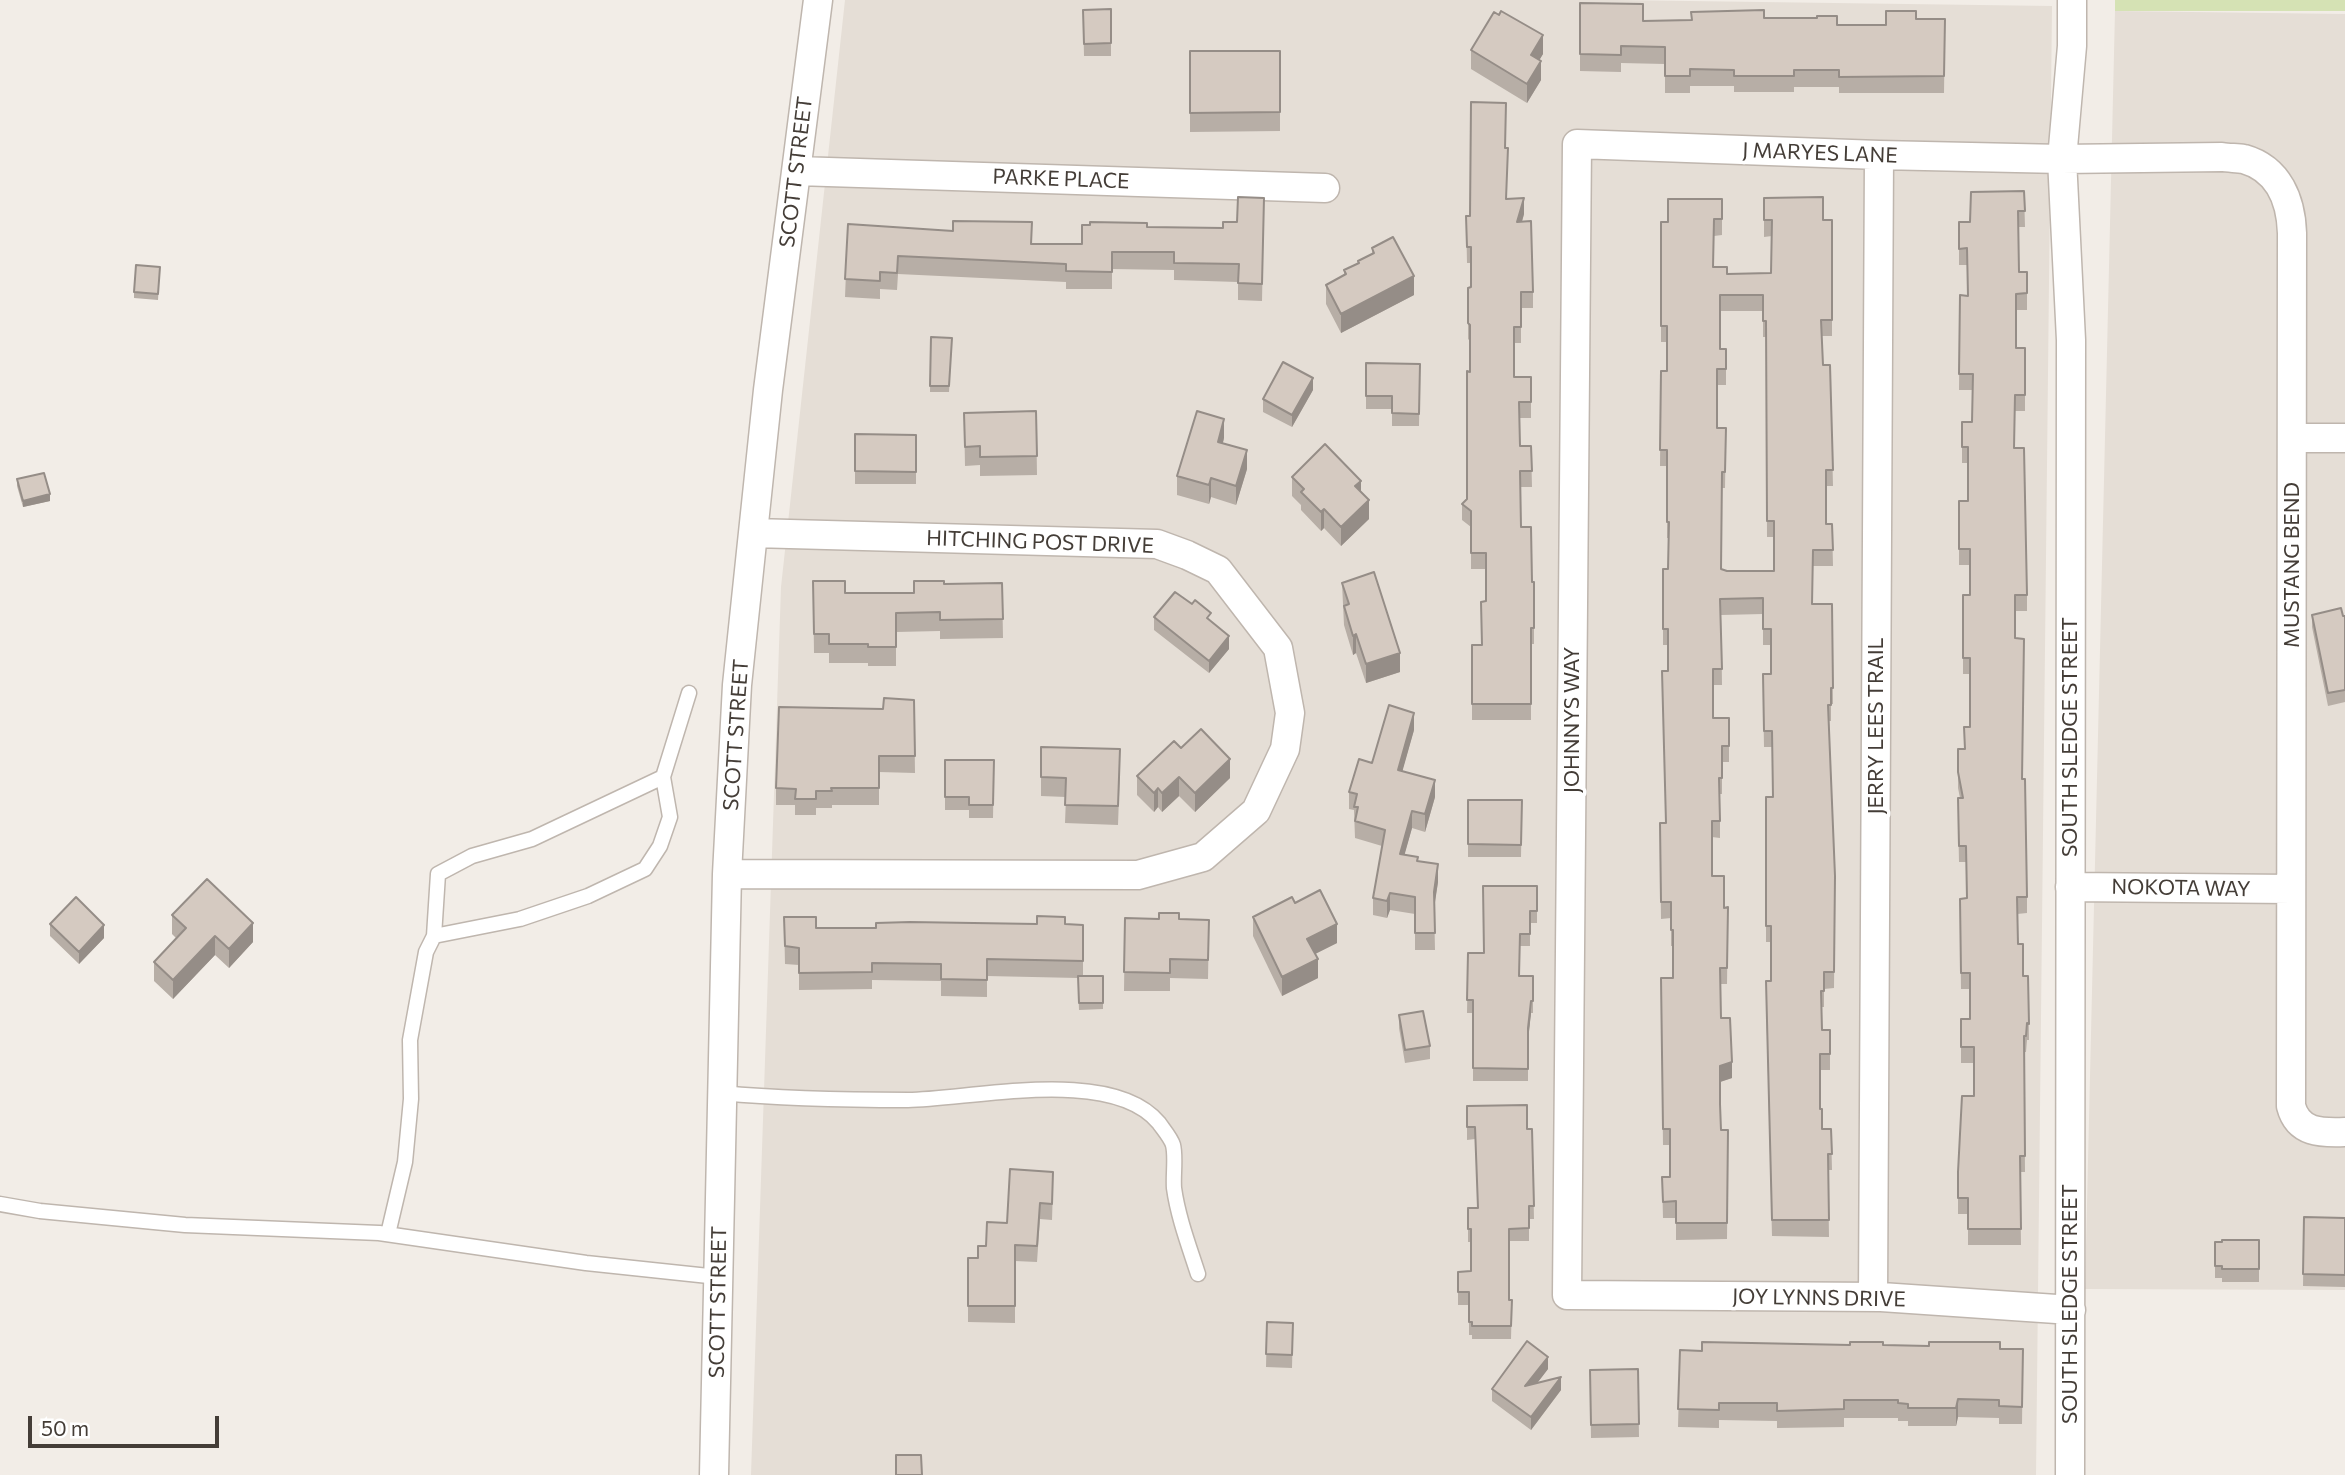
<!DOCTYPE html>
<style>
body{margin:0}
#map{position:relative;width:2345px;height:1475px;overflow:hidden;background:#f2ede7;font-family:Commissioner,sans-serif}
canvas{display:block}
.scale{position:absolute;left:28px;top:1416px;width:191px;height:32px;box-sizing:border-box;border:4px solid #443d37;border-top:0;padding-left:9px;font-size:21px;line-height:24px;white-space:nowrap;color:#443d37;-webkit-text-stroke:5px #fff;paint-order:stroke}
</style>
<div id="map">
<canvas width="2345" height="1475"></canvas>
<div class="scale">50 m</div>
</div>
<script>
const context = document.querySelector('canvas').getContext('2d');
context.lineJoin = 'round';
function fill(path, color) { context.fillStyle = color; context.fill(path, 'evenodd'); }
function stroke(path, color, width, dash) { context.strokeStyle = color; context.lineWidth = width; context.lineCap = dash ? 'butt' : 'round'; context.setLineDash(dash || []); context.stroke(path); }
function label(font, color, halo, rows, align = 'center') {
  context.font = font + ' Commissioner,sans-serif'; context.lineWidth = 7; context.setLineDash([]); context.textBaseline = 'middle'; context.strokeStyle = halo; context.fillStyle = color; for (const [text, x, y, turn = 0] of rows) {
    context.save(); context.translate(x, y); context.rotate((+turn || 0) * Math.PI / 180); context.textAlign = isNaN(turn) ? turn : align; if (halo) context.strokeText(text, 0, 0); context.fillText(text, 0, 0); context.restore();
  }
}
const residential = new Path2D(`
 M845,0h771l436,6 -16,1469h-1285l30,-888z
 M2115,11l230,3v1276l-260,-1z`);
const green = new Path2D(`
 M2115,0h230v11h-230z`);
const lane = new Path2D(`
 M434,936l4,-62 34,-18 60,-17 131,-62
 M722,1093c62,6 124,7 186,7 65,-1 204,-34 251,23 4,6 12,15 14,22 3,11 0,30 1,43 4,29 15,58 24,86
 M0,1204l40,7 145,14 194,8 207,30 132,14
 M388,1234l17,-72 6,-63 -1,-59 16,-88 8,-16 86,-17 68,-23 57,-27 15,-23 10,-29 -7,-40 26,-84`);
const street = new Path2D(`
 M797,171l528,17
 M2292,438h53
 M727,874l411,1 65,-18 53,-46 29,-62 5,-36 -12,-65 -60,-78 -31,-15 -30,-11 -404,-11
 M2070,887l221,2
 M1873,1297l6,-1142
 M2071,1310l-190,-13 -314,-2 10,-1151 302,11 183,4 160,-2c7,1 15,1 22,2 35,10 47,42 48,74l-1,873c7,27 30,27 54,26
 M714,1475l13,-601 10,-189 31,-295 50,-390
 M2070,1475l1,-1135 -9,-181 10,-113v-46`);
const wall = new Path2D(`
 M1580,3l63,18 121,-3 73,7h49l30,-6h29l-1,74h-105v-6h-45v5h-60v-6h-44v7h-25v-29l-44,-1v9l-41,-1z
 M1111,9v47h-27l-1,-46z
 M1471,50l72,4 -4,6 2,20 -14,23 -56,-34z
 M1190,51h90v80l-90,1z
 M1505,148l2,51 17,15 -2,8 11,70v16h-12v35h-7v34h17v41h-11v28h11l1,41h-11v40l11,55h2v62h-3v76h-59v-75h10l4,-44v-32h-15v-42l-9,-7v-16l5,-4 3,-128v-31l-2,-2v-16l3,-35v-25h-4l-1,-47h4z
 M2024,191l1,36h-7l1,45h8v38h-11v38h9v63h-10l-1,37 13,147v16h-12v27l8,141 4,118v16l-10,1 1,30 5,32h5l1,64h-2l-1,12h-2l1,120h-5l1,73h-53v-31h-10v-42l16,-76v-33h-13v-44h9v-30h-9l-1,-90 7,-1 -1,-36h-7l-1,-47 2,-17 -2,-10v-39h6l6,-22v-53h-7v-79h7v-30h-11v-64h9v-38h-6v-41h10v-32h-13l1,-95 8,1 -1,-31h-8v-43h11z
 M1264,198l-2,103 -24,-1v-18l-64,-2v-10l-62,-1v20h-46v-7l-168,-8 -1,16 -17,-1v10l-35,-2 3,-73 183,20h51l65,-17 76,1 14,-6z
 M1764,198l59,22h9v116h-10l1,29h7l3,121h-7v38h6l1,42h-20l-1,38h20l1,100h-2v17h-2l6,155 -1,112 -10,1v18h-3l1,23h8v40h-10v39l2,20h9l1,41h-4l1,67 -57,-1 -6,-239 5,-16v-39h-5v-145h7l-1,-50h-8l-1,-56 8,-17v-29h-8v-31l-42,1 1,70h-9v33h16v44h-7v32h-2v44l-8,-1v39l12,32 4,-1 -1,77h-6v34l11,60 -12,4v23l1,25h7l-1,109 -51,1v-22h-13l-1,-41h8v-32h-7l-2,-167h12v-32h-2v-28l-10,1 -1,-80 6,-16 2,-178h-5v-76h5v-31h-1v-72h-7l1,-95h6v-29h-6v-120h7l54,-23v36l-8,1v31l13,7 44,-1 1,-37 -8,1zM1720,311h43v26h3l1,200h7v34h-47l-5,-2v-81h3l1,-60h-9v-43h9v-36h-6z
 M1372,248l42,47 -73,38 -15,-29v-19l18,-9v-6l14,-7v-2l14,-7z
 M160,267l-2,33 -24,-2v-6z
 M931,337l21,1 -3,54h-19z
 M1366,363l54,1 -1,62h-27v-17h-26z
 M1313,390l-21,37 -29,-15v-13z
 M1036,411l1,64 -57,1v-11l-15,1 -1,-53z
 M855,434l61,1v49h-61z
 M1224,438l-1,5 24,26 -11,36 -25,-8 -2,7 -32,-9v-19z
 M1292,477l69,16 8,26 -28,27 -17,-18 -3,3 -20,-21v-5l-9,-9z
 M17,479l33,22 -27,6 -6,-21z
 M813,581l32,12h69l30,-9 58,-1 1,55 -63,1v-8l-44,1v34h-28v-3h-39v-10h-15z
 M1342,583l58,89 -34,11 -10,-30 -3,2 -9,-30z
 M2312,615l33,1v86l-17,4 -16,-79z
 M1154,617l57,5 18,27 -20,24 -55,-43z
 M914,700l1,73 -36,-1v33h-47v3h-16v7h-21v-10h-19v-17l107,-79z
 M1414,730l-12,41 33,26 -10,35 -13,-4 -8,27 14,6 20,21 -4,24 1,44h-20v-36l-25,-4 -3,8 -14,-3v-17l9,-52 -27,-8 -1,-28 -5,-1v-17l23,-29z
 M1041,747l79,21 -2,57 -53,-2 1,-26 -25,-1z
 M1181,748l49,30 -35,34 -16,-16 -17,16 -4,-5 -4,5 -17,-17v-19z
 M945,760h49l-1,58h-24v-8h-24z
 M1468,800h54l-1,57h-53z
 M1537,886v37h-7v23h-10v30h13v37h-2l-3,26v42h-55v-68h-6l1,-60h15z
 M1295,903l42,40 -22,11 3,24 -36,18 -29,-60v-19z
 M172,915l81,27 -24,26 -14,-13 -42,44 -19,-18v-19l22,-24 -4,-4z
 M784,917l32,11 267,-3v51h20v33l-24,1 -1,-32 -91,-2v21l-46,-1v-15l-69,-1v9l-73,1v-25l-14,-1z
 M1125,918l84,2 -1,59 -38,-1v13h-46z
 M50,924l54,14 -25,26 -29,-28z
 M1399,1015l31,31v13l-25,4 -6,-35z
 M1467,1106l60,23h5l2,90h-5v22h-20v59h3l-1,39h-39v-4h-3v-30h-11v-33l13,-1v-29h-3v-34h10l-3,-69 -8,1z
 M1053,1188l-1,32 -12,-1 -3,43 -22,-1v62l-47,-1v-64h10l29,-35z
 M2304,1217l41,1v69l-42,-1z
 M2259,1240v42h-37v-4h-7v-36z
 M1267,1322l26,1 -1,45 -26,-1z
 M1850,1345l173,4 -1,75h-23v-6l-41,-1 -2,9h-48v-5h-10v-3h-54v9l-67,1v-7l-58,-1v8l-41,-1 2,-77 22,1z
 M1548,1369l-11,14 24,7 -30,40 -39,-29v-12z
 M1638,1369l1,68 -48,1 -1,-68z`);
const shadedWall = new Path2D(`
 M1543,35v19l-12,20v-19z
 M1541,61v19l-14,23v-19z
 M1524,198v16l-7,24v-16z
 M1414,276v19l-73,38v-19z
 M1313,378v12l-21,37v-12z
 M1224,419v19l-6,23v-19z
 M1247,450v19l-11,36v-19z
 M1211,478v19l-2,7v-19z
 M1361,481v18l-6,-13z
 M50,494v7l-27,6v-6z
 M1369,500v19l-28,27v-19z
 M1324,509v19l-3,3v-19z
 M1356,634v19l-3,2v-19z
 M1229,636v13l-20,24v-12z
 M1400,653v19l-34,11v-19z
 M1414,713v17l-16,57v-17z
 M1230,759v19l-35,34v-19z
 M1179,777v19l-17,16v-19z
 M1435,780v17l-10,35v-18z
 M1158,788v19l-4,5v-19z
 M1412,811v17l-12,43v-17z
 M1438,864v18l-4,27v-17z
 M1390,893v17l-3,8v-17z
 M253,923v19l-24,26v-19z
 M1337,924v19l-30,15v-19z
 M104,925v13l-25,26v-12z
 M215,936v19l-42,44v-19z
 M1318,959v19l-36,18v-19z
 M1531,1001v12l-3,28v-13z
 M1732,1062v16l-12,4v-16z
 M1548,1357v12l-23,30v-13z
 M1561,1377v13l-30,40v-13z
 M1958,1399v18l-2,9v-18z`);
const building = new Path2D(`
 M1580,3l63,1v17l49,-1 -1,-8 73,-2v8h53v-2h20v9h49v-14h30v8h29l-1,57 -105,1v-7h-45v6h-60v-6l-44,-1v7h-25v-29l-44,-1v9l-41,-1z
 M1111,9v34l-27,1 -1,-34z
 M1501,11l42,24 -12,20 10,6 -14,23 -56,-34 23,-38 5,3z
 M1190,51h90v61l-90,1z
 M1471,102l35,1 -1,45h3l-2,51 18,-1 -7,24 14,-1 2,71h-12v35h-7v50h17v25h-12l1,44h11l1,25h-12l1,56h10l1,55h2v46h-3v76h-59v-59h10l-1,-43 5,-1v-48h-15v-42l-9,-7 5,-5v-128l3,1v-47l-2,-2v-35l3,-1v-40h-4l-1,-31h4z
 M2024,191l1,20h-7l1,61h8v21l-11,1v54h9v47h-10l-1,53h10l3,147h-12v43l9,1 -2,140h3l2,118h-10l1,47h5v32h5l1,48 -2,-1 -1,13h-2l1,120h-5l1,73h-53v-31h-10v-26l4,-76h12v-49h-13v-28h9v-46h-9l-1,-74 7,-1 -1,-52h-7l-1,-48h5l-5,-26v-23h7l-1,-22h6v-69h-7v-63h7v-46h-11v-48h9v-54h-6v-25h10l1,-48h-14l1,-79 8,1 -1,-48 -8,1v-27h11l1,-30z
 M1238,197l26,1 -2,86 -24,-1 1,-19 -65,-1v-11h-62v20l-46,-1v-7l-168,-8 -1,17 -17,-1v9l-35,-2 3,-55 105,7v-10l79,1 -1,22h51v-19h8v-3l57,1v4l76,1v-6h14z
 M1823,197v23h9v100h-11l2,45h7l3,105h-7v54h6l1,26h-20l-1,54h20l1,84h-2v17h-3l7,171 -1,96h-10v19h-3l1,39h8v24h-10v55h2v20h9l1,25h-4l1,66h-57l-6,-239h5v-55h-5v-129h7l-1,-66h-8l-1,-57h8v-45h-8v-31l-43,1 2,70h-9v49h16v28h-7v32h-3l1,43h-8v55h12v32l4,-1 -1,61h-7l1,50h9l2,44 -12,4v38l1,26h7l-1,93h-51v-22l-13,1 -1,-25h8v-48h-7l-2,-151h12v-48h-2v-28h-10l-1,-79h6l-4,-152h6v-42h-5v-60h5l1,-47h-2v-72h-7l1,-79h6v-45h-6v-104h7v-23h54v20h-8l-1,48h14v7l44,-1 1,-53h-8v-22zM1720,295h43v26h3l1,200h7v50h-47l-6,-2 1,-97h3l1,-44h-9v-59h9v-20h-6z
 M1393,237l21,39 -73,38 -15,-29 20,-11 -2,-4 15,-7 -1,-2 16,-8 -2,-5z
 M136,265l24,2 -2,27 -24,-2z
 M931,337l21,1 -3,48h-19z
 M1283,362l30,16 -21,37 -29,-16z
 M1366,363l54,1 -1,50 -27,-1v-17h-26z
 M1036,411l1,45 -57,1v-11l-15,1 -1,-34z
 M1197,411l27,8 -6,23 29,8 -11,36 -25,-8 -2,7 -32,-9z
 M855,434l61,1v37l-61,-1z
 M1325,444l36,37 -6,5 14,14 -28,27 -17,-18 -3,3 -20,-20 3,-3 -12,-12z
 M44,473l6,21 -27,7 -6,-22z
 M1374,572l26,81 -34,11 -10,-30 -3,2 -9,-30 5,-2 -7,-21z
 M813,581h32v12h69v-12h30v3l58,-1 1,36 -63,1v-8l-44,1v34h-28v-3h-39v-10h-15z
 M1175,592l17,12 3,-4 16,13 -4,5 22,18 -20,25 -55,-44z
 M2341,608l2,8h2v74l-17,3 -16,-78z
 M884,698l30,2 1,56h-36v32h-48l1,3h-16v8h-21l1,-10 -20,-1 3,-81 104,2z
 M1389,705l25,8 -16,57 37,10 -10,34 -13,-3 -12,43 18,3 -1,4 21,3 -4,28 1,41h-20v-36l-25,-4 -3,8 -14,-3 12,-68 -30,-9 3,-14h-4l3,-13 -8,-2 10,-33 13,4z
 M1201,729l29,30 -35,34 -16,-16 -17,16 -4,-5 -4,5 -17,-17 37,-35 7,7z
 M1041,747l79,2 -2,57 -53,-1 1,-27 -25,-1z
 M945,760h49l-1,45h-24v-8h-24z
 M1468,800h54l-1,45 -53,-1z
 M207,879l46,44 -24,26 -14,-13 -42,44 -19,-18 32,-34 -14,-13z
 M1483,886h54v25h-7v23h-10l-1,42h14v25h-2l-3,27v41l-55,-1v-68h-6l1,-47h16z
 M1320,890l17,34 -30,15 11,20 -36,18 -29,-60 39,-20 3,6z
 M76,897l28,28 -25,27 -29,-28z
 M1159,913h20v6l30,1 -1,40 -38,-1v14l-46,-1 1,-54 34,1z
 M1037,916l28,1v7l18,1v36l-96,-2v21l-46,-1v-15l-69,-1v9l-73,1v-25l-14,-2 -1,-29h32v11h60v-5l34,-1 127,2z
 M1078,976h25v27h-24z
 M1423,1011l7,35 -25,4 -6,-35z
 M1527,1105v24h5l2,77h-5v22l-20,1v71h3l-1,26h-39v-4h-3v-30h-11v-20l13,-1v-42h-3v-21h10l-3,-81h-8v-21z
 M1010,1169l43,3 -1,32 -12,-1 -3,43 -22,-1v61h-47v-48h10v-12h8l1,-24 20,1z
 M2304,1217l41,1v57l-42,-1z
 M2222,1240h37v29h-37v-3h-7v-24h7z
 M1267,1322l26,1 -1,32 -26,-1z
 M1527,1341l21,16 -23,29 36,-9 -30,40 -39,-28z
 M1702,1342l148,3v-3h33v3l46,1v-4h71v7h23l-1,58 -23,-1v-6l-41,-1 -2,9h-48v-4l-10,-1v-3h-54v9l-67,2v-8h-58v7l-41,-1 2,-59 22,1z
 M1638,1369l1,55 -48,1 -1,-55z
 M896,1455h25l1,20h-26z`);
const streetNames = [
 ["J MARYES LANE",1820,153,2],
 ["SCOTT STREET",796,172,-83],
 ["PARKE PLACE",1061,179,2],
 ["HITCHING POST DRIVE",1040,542,2],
 ["MUSTANG BEND",2292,565,-90],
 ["JOHNNYS WAY",1572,720,-90],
 ["JERRY LEES TRAIL",1876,726,-90],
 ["SCOTT STREET",736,735,-86],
 ["SOUTH SLEDGE STREET",2070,737,-90],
 ["NOKOTA WAY",2181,888,1],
 ["JOY LYNNS DRIVE",1819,1298,1],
 ["SCOTT STREET",718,1302,-89],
 ["SOUTH SLEDGE STREET",2070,1304,-90]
];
fill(residential, '#e5ded6');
fill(green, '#d5e2b4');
stroke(lane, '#bfb6ae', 17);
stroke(street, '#bfb6ae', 31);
stroke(lane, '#fff', 14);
stroke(street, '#fff', 28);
fill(wall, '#b7aea6');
fill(shadedWall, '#958d87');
fill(building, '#d5cac1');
stroke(building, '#958d87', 2);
label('21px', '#443d37', '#fff', streetNames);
</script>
